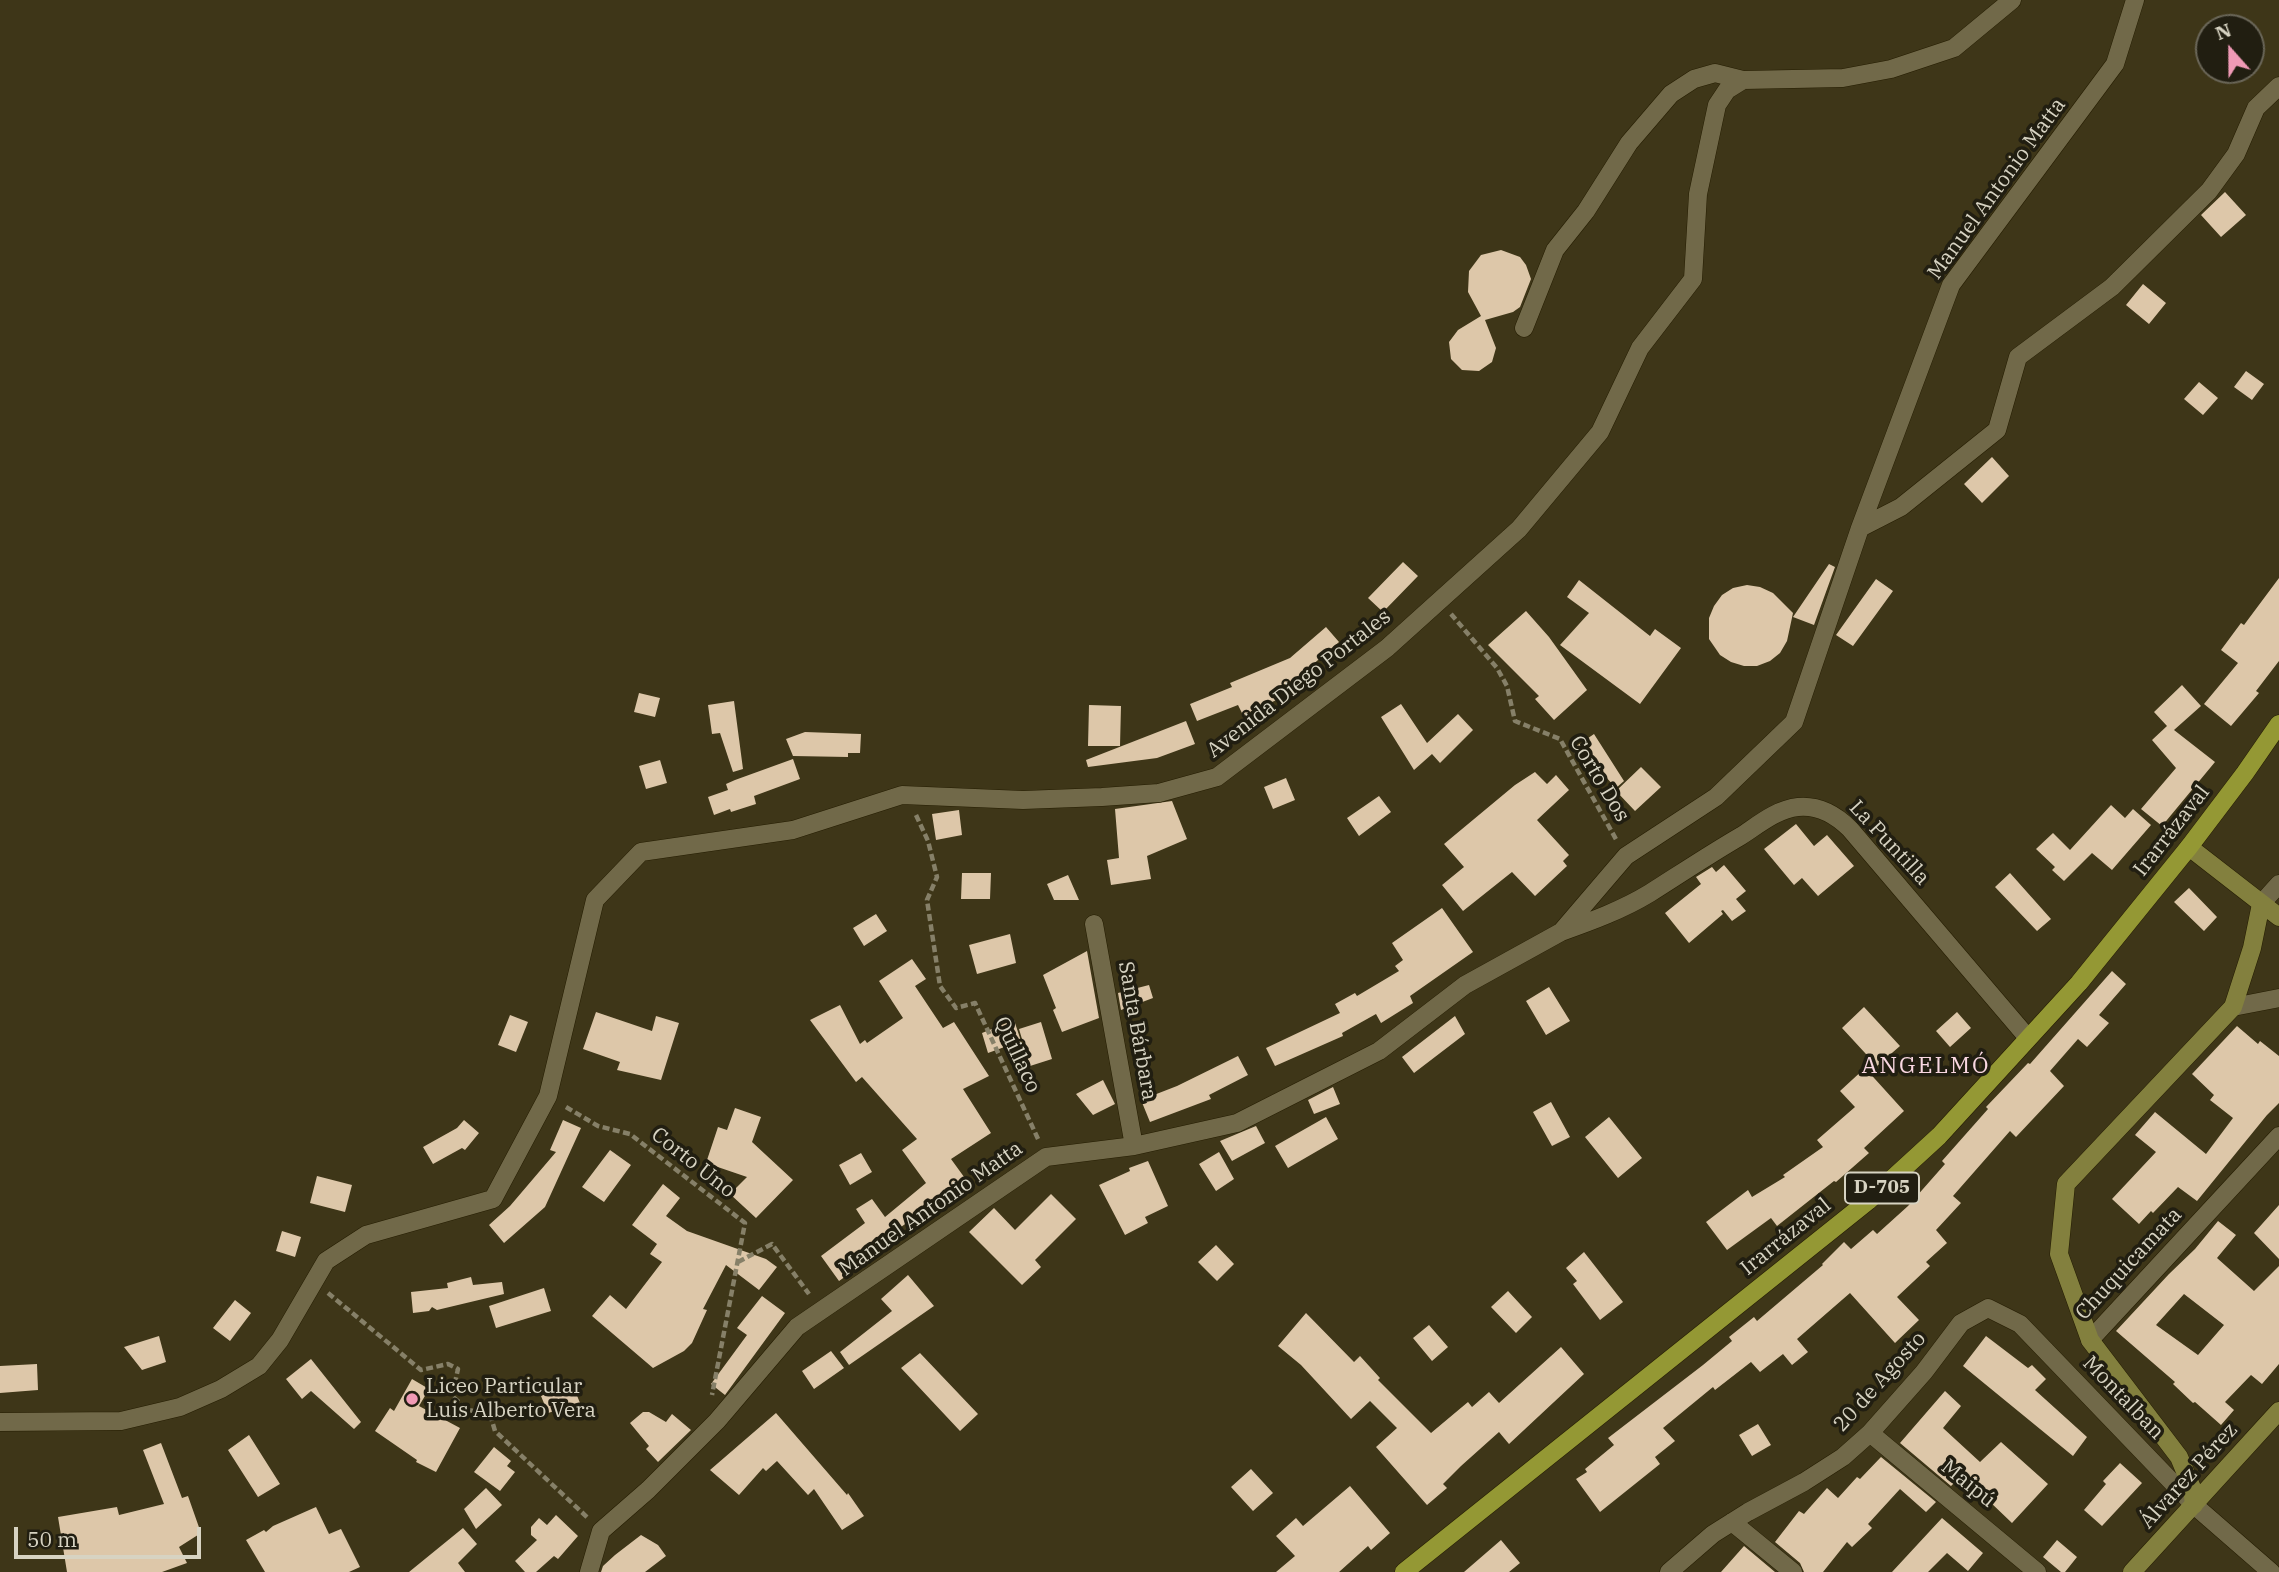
<!DOCTYPE html>
<meta charset="utf-8">
<style>
body{margin:0}
#map{position:relative;width:2279px;height:1572px;overflow:hidden;background:#3e3618;font-family:"IBM Plex Serif",serif}
canvas{display:block}
.north{position:absolute;left:2195px;top:14px;width:70px;height:70px;box-sizing:border-box;background:#211e11;border:2px solid #6a6658;border-radius:50%;rotate:339deg;font-size:19px;font-weight:700;line-height:28px;text-align:center;color:#d7d3c2}
.north::after{content:'';display:block;margin:auto;width:24px;height:32px;background:#f09ab6;clip-path:polygon(50% 0,100% 100%,50% 72%,0 100%)}
.scale{position:absolute;left:14px;top:1527px;width:187px;height:32px;box-sizing:border-box;border:4px solid #d7d3c2;border-top:0;padding-left:9px;font-size:21px;line-height:24px;white-space:nowrap;color:#d7d3c2;-webkit-text-stroke:5px #211e11;paint-order:stroke}
</style>
<div id="map">
<canvas width="2279" height="1572"></canvas>
<div class="north">N</div>
<div class="scale">50 m</div>
</div>
<script>
const context = document.querySelector('canvas').getContext('2d');
context.lineJoin = 'round';
function fill(path, color) { context.fillStyle = color; context.fill(path, 'evenodd'); }
function stroke(path, color, width, dash) { context.strokeStyle = color; context.lineWidth = width; context.lineCap = dash ? 'butt' : 'round'; context.setLineDash(dash || []); context.stroke(path); }
function label(font, color, halo, rows, align = 'center') {
  context.font = font + ' "IBM Plex Serif",serif'; context.lineWidth = 7; context.setLineDash([]); context.textBaseline = 'middle'; context.strokeStyle = halo; context.fillStyle = color; for (const [text, x, y, turn = 0] of rows) {
    context.save(); context.translate(x, y); context.rotate((+turn || 0) * Math.PI / 180); context.textAlign = isNaN(turn) ? turn : align; if (halo) context.strokeText(text, 0, 0); context.fillText(text, 0, 0); context.restore();
  }
}
const building = new Path2D(`
 M2225,192l21,23 -25,22 -20,-22z
 M1501,250l19,7 6,8 5,14 -11,28 -7,5 -28,8 11,28 -4,14 -13,9 -17,-1 -11,-11 -2,-17 9,-12 23,-14 -13,-24 1,-21 12,-16z
 M2143,284l23,19 -17,21 -23,-19z
 M2246,371l18,13 -12,16 -18,-13z
 M2199,382l19,16 -15,17 -19,-16z
 M1992,457l17,19 -27,27 -18,-19z
 M1403,562l15,14 -35,36 -15,-14z
 M1829,564l6,3 -21,58 -21,-8z
 M2279,578v83l-23,30 3,2 -28,33 -27,-22 34,-41 -17,-13 20,-27 3,2z
 M1876,579l17,12 -40,55 -17,-11z
 M1579,580l71,56 5,-7 26,19 -41,56 -80,-59 29,-32 -22,-16z
 M1747,585l13,2 13,6 20,20 -6,28 -7,12 -10,8 -13,5h-13l-13,-4 -11,-7 -11,-16v-21l5,-12 8,-11 11,-7z
 M1526,611l23,26 38,53 -33,30 -19,-21 4,-3 -51,-51z
 M1326,627l13,15 -42,36 -20,10 4,10 -38,17 -5,-10 -41,16 -7,-17 42,-17 -2,-4 60,-25z
 M2182,685l19,21 -27,24 41,32 -53,64 -21,-17 35,-41 -24,-28 15,-14 -13,-14z
 M639,693l21,5 -5,19 -21,-5z
 M734,701l9,68 -10,3 -13,-39 -8,1 -4,-29z
 M1401,704l26,39 31,-29 15,16 -33,33 -8,-9 -18,16 -33,-53z
 M1089,705l32,1 -1,40h-32z
 M1186,721l9,23 -38,14 -69,9 -2,-7z
 M805,732l56,2 -1,19h-12v4l-55,-1 -7,-17z
 M1594,734l30,47 -8,7 -24,-26 -8,5 -12,-18z
 M793,759l7,20 -46,17 2,8 -25,8 -1,-3 -16,6 -6,-18 20,-7 -2,-6 9,-4z
 M660,760l7,23 -21,6 -7,-23z
 M1641,767l20,20 -26,24 -19,-20z
 M1535,772l12,12 9,-9 13,15 -32,30 32,35 -6,6 4,5 -32,30 -23,-24 -49,39 -21,-26 22,-18 -20,-23 71,-59z
 M1286,778l9,22 -22,9 -9,-22z
 M1379,796l12,16 -32,24 -12,-18z
 M1172,801l15,38 -40,17 4,23 -40,6 -4,-25 12,-2 -4,-49z
 M2111,805l14,13 8,-9 18,16 -39,45 -20,-17 -28,28 -12,-11 3,-3 -19,-18 17,-16 17,17z
 M959,810l3,25 -26,5 -4,-26z
 M1796,824l18,22 13,-11 27,31 -36,30 -16,-18 -8,7 -30,-36z
 M1724,865l22,26 -10,8 10,12 -14,10 -9,-11 -2,1 2,3 -34,29 -24,-30 36,-29 -5,-7 16,-10 4,5z
 M962,873h29l-1,26h-29z
 M2010,873l41,46 -14,12 -42,-44z
 M1068,875l11,25h-25l-7,-16z
 M2189,888l28,29 -13,14 -30,-29z
 M1442,908l31,44 -63,44 3,7 -32,20 -5,-9 -34,19 1,3 -68,30 -9,-18 74,-35 -5,-9 20,-11 2,3 42,-25 -4,-5 8,-6 -11,-17z
 M876,914l11,17 -23,15 -11,-18z
 M1010,934l6,29 -39,11 -8,-29z
 M1087,951l12,67 -37,14 -9,-22 3,-2 -13,-33z
 M912,959l14,20 -11,7 28,42 11,-6 35,54 -26,13 28,44 -40,26 16,22 -14,10 4,6 -40,28 -5,-6 -44,32 5,6 -34,24 -18,-25 44,-33 -9,-14 16,-10 13,18 41,-34 -24,-33 15,-11 -55,-62 -6,5 -46,-62 30,-15 20,39 5,-4 2,3 36,-25 -24,-37z
 M2112,971l14,13 -27,31 10,8 -22,24 -9,-8 -28,32 14,15 -48,51 -6,-6 -57,65 8,7 -25,27 11,13 -21,19 4,4 -33,31 22,23 -24,23 -45,-50 -53,46 11,13 -16,13 -9,-11 -23,18 -9,-10 -36,28 -2,-3 -50,41 12,13 -20,16 5,7 -60,48 -24,-33 11,-7 -2,-3 29,-24 -6,-7 95,-73 29,-24 -3,-4 25,-20 3,4 66,-56 -1,-1 22,-22 7,7 22,-19 4,4 31,-28 37,-42 -3,-3 46,-52 -2,-2 42,-44 2,1z
 M1149,985l4,13 -32,12 -3,-17z
 M1549,987l21,34 -24,14 -20,-34z
 M1864,1007l36,39 -23,20 -35,-38z
 M596,1012l56,19 4,-15 23,7 -18,57 -44,-10 3,-8 -37,-13z
 M1957,1012l14,16 -21,19 -14,-16z
 M510,1015l18,7 -12,30 -18,-7z
 M1455,1016l10,18 -51,39 -12,-16z
 M1014,1020l7,21 -33,12 -6,-20z
 M1041,1022l11,37 -22,7 -11,-37z
 M2237,1026l21,18 2,-3 19,15v47l-12,12 -70,86 -19,-14 -25,26 -2,-2 -12,13 -27,-25 44,-47 -21,-17 20,-23 51,42 27,-36 -23,-18 4,-5 -22,-21z
 M1238,1056l10,19 -39,20 2,4 -61,23 -9,-22 36,-14z
 M1865,1068l39,43 -40,37 5,5 -33,29 -2,-1 -57,45 -6,-8 -44,32 -21,-28 42,-32 4,7 33,-20 -2,-2 40,-28 -6,-7 38,-33 -15,-16z
 M1103,1080l12,24 -22,11 -17,-21z
 M1333,1087l7,17 -26,10 -6,-14z
 M1551,1102l19,35 -18,9 -19,-34z
 M735,1108l26,9 -9,25 41,38 -37,38 -26,-24 17,-17 -41,-14 12,-36 9,3z
 M1326,1117l12,22 -50,29 -13,-22z
 M1609,1117l33,41 -24,20 -33,-41z
 M464,1120l15,13 -14,17 -3,-2 -29,16 -10,-17 34,-19z
 M563,1120l18,8 -36,79 -41,36 -15,-18 21,-19 46,-54 -6,-2z
 M1256,1126l9,17 -33,18 -12,-20z
 M610,1150l21,15 -27,37 -22,-15z
 M1219,1152l15,27 -18,12 -17,-27z
 M861,1153l11,19 -22,13 -11,-20z
 M1148,1161l20,45 -23,11 3,6 -23,12 -26,-50 31,-14 -1,-3z
 M317,1176l35,9 -7,27 -35,-9z
 M663,1184l17,14 -14,18 21,15 79,28 11,8 -18,23 -33,-25 -23,44 4,1 -15,33 -8,8 -31,17 -61,-52 18,-21 16,14 36,-47 -12,-8 7,-10 -25,-19z
 M1051,1194l25,25 -41,41 6,7 -19,18 -53,-53 25,-24 21,22z
 M2279,1205v54l-25,-26z
 M2218,1221l18,14 -19,23 37,33 25,-25v98l-17,20 -11,-9 -26,27 9,8 -13,15 -26,-23 -2,1 -20,-19 2,-2 -59,-51 53,-57 26,-25zM2184,1294l40,31 -26,30 -42,-30z
 M282,1231l19,6 -6,20 -19,-6z
 M1216,1245l18,19 -17,17 -19,-19z
 M1584,1252l39,50 -23,18 -27,-36 4,-3 -11,-13z
 M908,1275l26,31 -85,59 -9,-13 52,-41 -11,-12z
 M471,1277l2,8 29,-3 2,12 -67,16 -5,-3 -3,4 -16,2 -2,-21 37,-4 -1,-5z
 M544,1288l7,23 -55,17 -7,-22z
 M1508,1291l24,26 -16,16 -25,-26z
 M762,1296l23,17 -60,82 -14,-11 36,-49 -10,-7z
 M235,1300l16,13 -21,28 -17,-13z
 M1306,1313l48,49 6,-6 20,22 -2,2 53,53 37,-31 4,5 17,-15 10,11 62,-56 23,27 -75,70 -10,-12 -38,34 -18,18 4,4 -20,17 -51,-58 21,-19 -27,-27 -19,18 -50,-54 -23,-19z
 M1429,1325l19,22 -16,14 -19,-23z
 M159,1336l7,26 -24,8 -18,-23z
 M1986,1336l42,32 4,-3 14,14 -11,11 52,47 -14,19 -110,-90z
 M831,1351l13,17 -30,21 -12,-18z
 M920,1353l58,61 -18,17 -59,-63z
 M311,1359l50,63 -7,7 -43,-38 -9,8 -16,-20z
 M37,1364l1,26 -38,3v-27z
 M412,1379l17,10 -10,17 41,22 -24,44 -20,-10 1,-2 -42,-29 15,-23 4,3z
 M572,1383l8,20 -32,10 -7,-17z
 M1945,1391l16,15 -18,22 37,34 21,-20 47,42 -36,39 -23,-22 -3,3 -28,-25 -7,7 -51,-43z
 M643,1412h6l17,10 6,-8 19,16 -33,32 -12,-13 3,-3 -19,-23z
 M776,1413l71,82 1,-2 16,23 -22,14 -28,-41 -6,6 -31,-34 -11,10 -3,-3 -24,27 -29,-25z
 M1758,1424l13,21 -19,11 -13,-21z
 M249,1435l31,49 -22,13 -30,-47z
 M161,1443l21,55 6,-2 13,37 -22,14 8,16 -25,9h-95l-9,-55 59,-10 2,8 45,-11 -21,-54z
 M494,1447l17,14 -4,5 8,6 -15,19 -26,-19z
 M1881,1457l55,45 -10,10 -26,-23 -32,35 4,4 -20,19 -5,-5 -24,30h-19l-4,-9 -25,-21 24,-31 5,3 23,-26 11,10 19,-21 3,2z
 M2120,1463l22,20 -40,43 -18,-16 22,-26 -3,-3z
 M1251,1469l22,24 -20,18 -22,-24z
 M1350,1486l40,47 -19,17 -3,-4 -29,26h-63l19,-16 -19,-20 20,-18 7,8z
 M486,1488l16,17 -26,24 -12,-20z
 M316,1507l13,27 12,-5 19,38 -11,5h-84l-19,-32 18,-10 2,2 7,-6z
 M556,1515l22,21 -20,23 -4,-3 -18,16h-11l-10,-11 22,-21 -6,-5v-8l8,-9 8,7z
 M1942,1518l41,35 -15,18 -21,-18 -19,19h-36z
 M463,1528l14,16 -19,19 7,9h-56z
 M641,1535l17,10 8,11 -21,16h-44l2,-6 12,-11z
 M1501,1540l19,23 -11,9h-45z
 M2057,1540l20,17 -12,15h-4l-18,-15z
 M1744,1546l31,26h-54z`);
const path = new Path2D(`
 M1451,614l46,54 10,18 8,35 45,18 57,102
 M916,815l12,26 9,36 -10,23 13,86 16,22 19,-5 64,138
 M566,1107l32,19 32,8 115,89 -33,172
 M738,1262l34,-18 37,50
 M328,1293l93,77 27,-6 10,5 -6,27 16,14 22,4 5,17 93,87`);
const street = new Path2D(`
 M1524,328l31,-78 31,-39 43,-68 42,-49 23,-15 21,-6 28,7
 M1860,528l41,-21 96,-77 21,-73 94,-70 97,-96 27,-37 20,-46 23,-22
 M2261,904l18,-20
 M1094,924l40,222
 M1561,932c31,-11 61,-22 89,-39 30,-19 60,-39 91,-57 17,-11 36,-27 57,-29 21,-2 38,8 52,22l178,209
 M2233,1007l46,-9
 M2090,1340l189,-204
 M0,1422l121,-1 59,-14 41,-18 38,-23 21,-26 46,-79 40,-26 127,-36 55,-103 47,-196 46,-48 152,-22 109,-35 121,5 79,-3 57,-4 58,-16 170,-129 132,-119 81,-97 40,-84 53,-69 5,-85 19,-89 10,-15 16,-10 100,-2 48,-9 63,-21 58,-48
 M1870,1433l167,139
 M1732,1522l61,50
 M589,1572l12,-41 47,-41 69,-69 80,-94 249,-170 88,-11 103,-23 142,-72 86,-66 96,-53 65,-76 90,-59 78,-75 66,-194 91,-243 164,-221 20,-64
 M1669,1572l44,-38 35,-22 56,-30 39,-25 27,-24 54,-61 37,-49 27,-15 32,16 174,181 77,67`);
const secondary = new Path2D(`
 M2189,847l90,70
 M2194,1505l-2,-17 -13,-31 -89,-117 -31,-86 7,-70 167,-177 19,-59 9,-44
 M2132,1572l147,-161`);
const primary = new Path2D(`
 M1404,1572l464,-371 71,-65 140,-153 110,-136 56,-74 34,-49`);
const markers = [
 [412,1399,7,"#f09ab6"]
];
const shields = [
 [1882,1188,74]
];
const shieldNames = [
 ["D-705",1882,1188]
];
const streetNames = [
 ["Manuel Antonio Matta",1997,189,-54],
 ["Avenida Diego Portales",1299,684,-38],
 ["Corto Dos",1599,779,59],
 ["Irarrázaval",2172,831,-52],
 ["La Puntilla",1889,843,47],
 ["Santa Bárbara",1137,1031,80],
 ["Quillaco",1017,1055,65],
 ["Corto Uno",693,1163,38],
 ["Manuel Antonio Matta",931,1209,-35],
 ["Irarrázaval",1786,1237,-39],
 ["Chuquicamata",2129,1264,-47],
 ["20 de Agosto",1880,1382,-48],
 ["Montalban",2123,1398,46],
 ["Álvarez Pérez",2189,1476,-48],
 ["Maipú",1968,1484,39]
];
const poiNames = [
 ["Liceo Particular",426,1387],
 ["Luis Alberto Vera",426,1411]
];
const neighbourhoodNames = [
 ["ANGELMÓ",1926,1066]
];
fill(building, '#ddc7a9');
stroke(street, '#251d00', 19);
stroke(secondary, '#251d00', 19);
stroke(primary, '#251d00', 19);
stroke(path, '#868068', 4.5, [7, 3.5]);
stroke(street, '#716949', 18);
stroke(secondary, '#83803e', 18);
stroke(primary, '#949834', 18);
for (const [x, y, r, color] of markers) { const dot = new Path2D(); dot.arc(x, y, r, 0, 2 * Math.PI); context.fillStyle = color; context.fill(dot); stroke(dot, '#211e11', 2.5); }
for (const [x, y, w] of shields) { const box = new Path2D(); box.roundRect(x - w / 2, y - 15.5, w, 31, 5); context.fillStyle = '#211e11'; context.fill(box); stroke(box, '#d7d3c2', 2); }
label('bold 19px', '#d7d3c2', null, shieldNames);
label('21px', '#d7d3c2', '#211e11', streetNames);
label('21px', '#d7d3c2', '#211e11', poiNames, 'left');
context.letterSpacing = '2px';
label('23px', '#f9d7e1', '#211e11', neighbourhoodNames);
context.letterSpacing = '0px';
</script>
